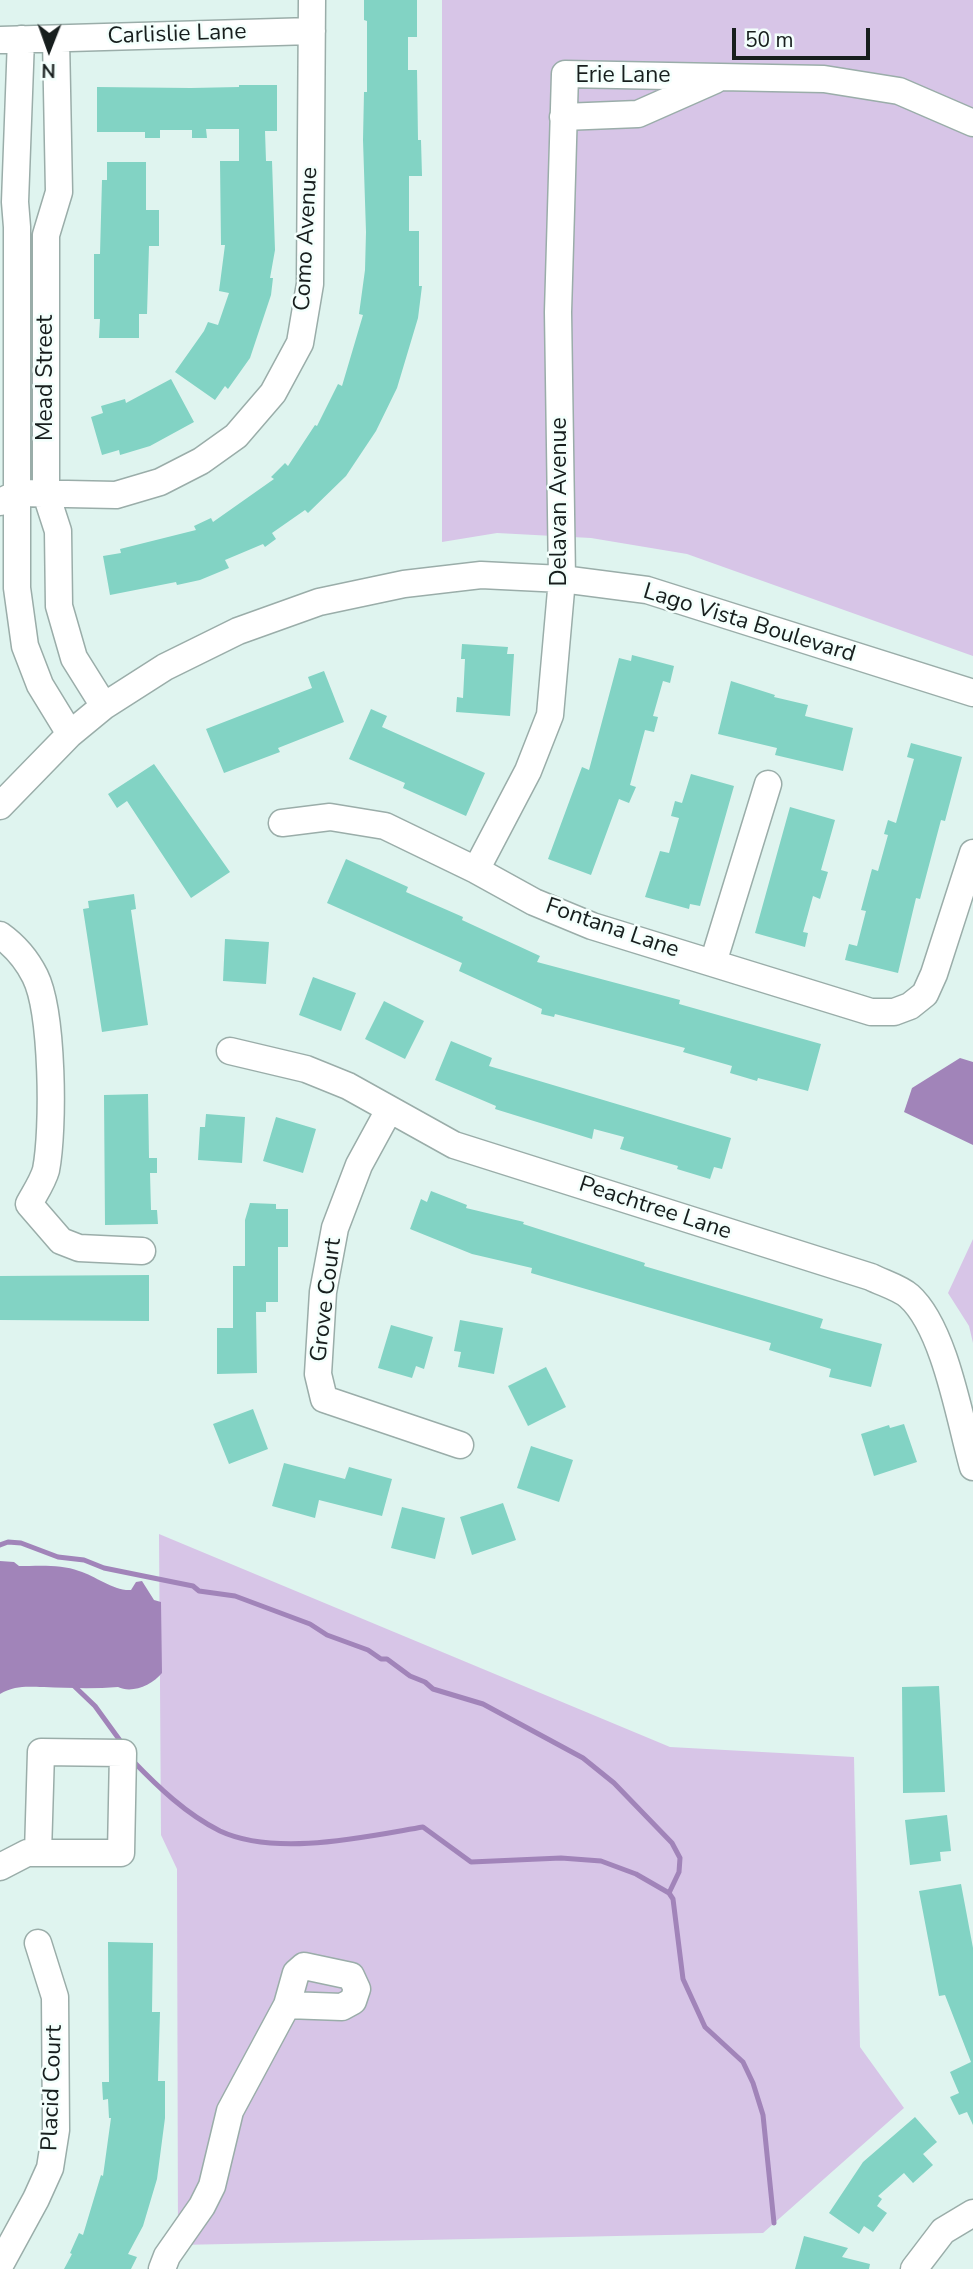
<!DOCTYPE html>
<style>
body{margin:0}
#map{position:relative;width:973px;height:2269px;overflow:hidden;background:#dff4ef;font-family:"Nunito Sans",sans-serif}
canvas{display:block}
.north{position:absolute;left:14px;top:14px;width:70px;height:70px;-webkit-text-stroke:5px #f3fffc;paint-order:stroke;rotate:181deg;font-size:19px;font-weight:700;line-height:28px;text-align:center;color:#171e1d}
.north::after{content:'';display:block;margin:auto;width:24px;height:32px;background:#171e1d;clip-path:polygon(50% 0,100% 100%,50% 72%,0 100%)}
.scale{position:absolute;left:732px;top:28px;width:138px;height:32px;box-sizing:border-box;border:4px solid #171e1d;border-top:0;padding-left:9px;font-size:21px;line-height:24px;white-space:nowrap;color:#171e1d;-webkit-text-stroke:5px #f3fffc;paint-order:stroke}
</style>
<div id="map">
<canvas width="973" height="2269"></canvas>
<div class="north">N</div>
<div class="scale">50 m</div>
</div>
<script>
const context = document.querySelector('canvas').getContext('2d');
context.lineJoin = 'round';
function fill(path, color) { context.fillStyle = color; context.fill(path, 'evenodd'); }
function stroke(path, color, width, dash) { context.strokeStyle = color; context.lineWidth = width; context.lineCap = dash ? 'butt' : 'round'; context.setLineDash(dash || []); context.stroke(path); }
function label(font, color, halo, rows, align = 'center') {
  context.font = font + ' "Nunito Sans",sans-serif'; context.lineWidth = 5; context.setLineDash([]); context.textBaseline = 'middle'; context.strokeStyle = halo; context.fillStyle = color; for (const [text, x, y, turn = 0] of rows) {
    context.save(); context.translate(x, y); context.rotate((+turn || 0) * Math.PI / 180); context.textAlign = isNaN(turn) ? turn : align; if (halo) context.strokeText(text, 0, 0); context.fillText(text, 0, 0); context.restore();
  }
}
const green = new Path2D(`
 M442,0h531v656l-286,-102 -96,-16 -94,-5 -55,9z
 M973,1239v104l-4,-17 -21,-33z
 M159,1534l511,213 184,10 6,290 44,61 -141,125 -585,12 -1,-376 -16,-34z`);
const water = new Path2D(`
 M960,1058l13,4v83l-69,-33 8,-24z
 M0,1561l14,1 5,4c19,0 42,-2 60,5 17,5 34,20 52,19l5,-8 6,-1 12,19 7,2 1,71c-10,12 -30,21 -44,14 -25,2 -50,1 -74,0 -18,0 -28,-2 -44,7z`);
const stream = new Path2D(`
 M0,1545l8,-3 13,1 37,14 26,3 20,8 69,14 20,4 6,5 36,5 75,28 17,11 41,15 13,9h6l23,17 15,6 8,7 50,15 100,54 31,25 58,60 8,15 -1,14 -10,21
 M72,1684l23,22 29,40
 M132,1760c26,27 54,54 88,71 56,26 144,6 203,-4l48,35 90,-4 40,3 35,13 33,19 4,6 10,80 22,48 38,35 10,21 10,32 11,108`);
const building = new Path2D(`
 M364,0h53v37h-9v33h9l1,70h3l1,36h-13v55h10v55h3l-4,32 -21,70 -21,43 -30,45 -38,37 -3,-3 -33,23 4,6 -11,8 -2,-3 -38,16 4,8 -29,12 -23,5 -1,-3 -66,13 -7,-39 18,-3 -1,-4 76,-19 -2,-4 17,-8 2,4 61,-43 -3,-2 14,-14 3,3 27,-41 2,1 21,-42 4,2 21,-71 -4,-1 6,-44 1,-38 -3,-92 1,-48h3v-71l-3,-1z
 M239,85h38v46h-12l1,30h6l3,89 -5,28h3l-2,17 -21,63 -22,31 -3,-3 -10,14 -40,-28 29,-41 4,-9 10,3 11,-32 -10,-2 6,-46h-4l-1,-84h19v-32h-33l1,9h-15v-8h-32v8h-15v-6h-48v-45l94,1 48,-1z
 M107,162h39v48h13v36h-10l-2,68h-8v24h-40l1,-19h-6v-65h6l2,-74h5z
 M171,379l23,43 -44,24 -30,9 -1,-5 -17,5 -11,-38 12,-4 -2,-7 24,-7 1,4z
 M462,644l46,3 -1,7h7l-4,62 -54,-4 1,-15 6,1 2,-39h-4z
 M632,655l42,11 -4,17 -7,-2 -10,35 5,1 -4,15 -9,-2 -15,55 6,2 -7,16 -10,-4 -28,76 -43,-16 34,-92 7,3 30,-112 12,3z
 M324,671l20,51 -66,26 2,4 -56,21 -18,-44 106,-41 -4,-11z
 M731,681l44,14 -1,2 34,8 -3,11 48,12 -10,43 -68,-16 2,-7 -59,-14z
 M371,709l16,7 -5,11 103,46 -19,43 -63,-28 2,-5 -56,-24z
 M911,743l51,14 -17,64 -4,-1 -21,79 -4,-1 -18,75 -53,-13 4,-16 8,2 9,-35 -5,-1 11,-41 6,2 10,-36 -4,-1 4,-14 8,3 18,-64 -7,-2z
 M154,764l76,108 -39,26 -64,-97 -10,7 -9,-14z
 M691,774l43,12 -34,120 -10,-2 -1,5 -44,-12 15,-46 9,2 10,-35 -8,-2 4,-15 7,2z
 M790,807l45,13 -14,50 7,2 -8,27 -7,-3 -10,36 5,1 -3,14 -50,-14z
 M346,859l62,28 -2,5 57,25 -1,3 78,36 -3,6 143,38 -1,4 142,40 -13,47 -50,-13 -1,3 -27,-8 2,-7 -49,-14 2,-4 -130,-34 -1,3 -13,-3 1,-5 -83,-38 3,-8 -135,-60z
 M134,894l2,15 -5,1 17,115 -46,7 -19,-123 6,-1 -1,-7z
 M225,939l44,3 -3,42 -43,-3z
 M313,977l43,16 -15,38 -42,-16z
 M384,1001l40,20 -19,38 -40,-20z
 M451,1041l41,17 -3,8 242,72 -9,31 -8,-2 -4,12 -33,-10 1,-3 -58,-17 4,-12 -30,-8 -2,10 -97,-30 1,-3 -61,-26z
 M148,1094l1,64h8v15h-7l1,37h6l1,14 -53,1 -1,-130z
 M206,1114l39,3 -3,46 -44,-3 2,-33h5z
 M276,1117l40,12 -13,44 -40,-12z
 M431,1191l36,14 -1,3 58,14 -1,2 122,39 -1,3 179,53 -3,9 62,16 -11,43 -42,-10 2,-8 -62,-19 2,-7 -240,-70 1,-5 -60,-14 -62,-25 11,-30 6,3z
 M250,1203l26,1v5h12v38h-10v55h-12v10h-10l1,61 -40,1v-46h16v-62h12v-46z
 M149,1275v46l-149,-1v-44z
 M460,1320l43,8 -9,46 -36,-7 3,-15 -7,-1z
 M391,1325l42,12 -9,32 -8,-3 -4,12 -34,-10z
 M546,1367l20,40 -38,19 -20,-40z
 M253,1409l15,40 -39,15 -16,-40z
 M904,1424l13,38 -43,14 -13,-42 28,-9 1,3z
 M531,1446l42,14 -14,42 -42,-14z
 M284,1463l61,16 4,-12 43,12 -10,37 -63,-16 -4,18 -43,-12z
 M503,1503l13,37 -44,15 -12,-38z
 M402,1507l43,11 -10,41 -44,-11z
 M939,1686l6,106 -42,1 -1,-106z
 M947,1815l4,36 -11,1 1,9 -31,4 -5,-45z
 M961,1884l12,64v177l-6,-13 -8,3 -9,-18 9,-4 -9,-21 21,-10 -26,-67 -6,1 -20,-105z
 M108,1942l45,1 -1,69h8l-2,69h7v37l-8,61 -14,47 -15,28 9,3 -6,12h-67l8,-15 -2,-1 9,-20 4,2 18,-60 2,1 8,-58h-2l-1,-19 -5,1 -1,-18h7z
 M915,2117l22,25 -14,12 10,11 -20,18 -9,-10 -26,23 4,3 -5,7 10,7 -14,19 -9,-6 -5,8 -30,-21 34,-51z
 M804,2236l44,12 -6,9 28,7 -1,5h-74z`);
const minor = new Path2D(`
 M21,39l-6,163 2,25v361l8,58 15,39 30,49
 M56,39l3,153 -13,43v259l12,37 1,75 15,52 30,48
 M0,40l312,-9
 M563,117l75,-3 77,-34
 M0,502l19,-9 97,2 44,-13 41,-21 35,-25 37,-43 27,-50 10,-59 2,-284
 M0,806l70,-72 34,-28 61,-39 73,-36 81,-29 85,-18 77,-9 81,4 85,11 326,103
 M282,823l48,-6 55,9 91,44 58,32 58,24 279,86h23l16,-6 15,-12 9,-20 39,-121
 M476,870l52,-99 22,-56 12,-136 -4,-267 7,-238 259,5 75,12 74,32
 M0,935c14,10 27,25 35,41 18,36 19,153 11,194 -3,11 -11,23 -17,34l32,37 18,7 63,3
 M713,963l55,-179
 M230,1051l76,18 42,17 106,59 417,132c12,6 29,11 38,19 36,32 51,125 64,171
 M389,1110l-30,55 -24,63 -12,64 -5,82 6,25 136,46
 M0,1867l27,-14h94l2,-100 -82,-1 -3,101
 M0,2265l36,-66 14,-31 6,-38 -1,-133 -17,-54
 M162,2269l5,-13 35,-50 10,-20 18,-75 57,-106 9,-32 8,-7 47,10 6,13 -4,12 -11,6 -55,-2
 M914,2269l29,-38 30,-18`);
const streetNames = [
 ["Carlislie Lane",177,35,-2],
 ["Erie Lane",623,76],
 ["Como Avenue",307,239,-87],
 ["Mead Street",46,378,-90],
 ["Delavan Avenue",560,502,-90],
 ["Lago Vista Boulevard",749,624,17],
 ["Fontana Lane",612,929,19],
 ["Peachtree Lane",655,1209,18],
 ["Grove Court",327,1300,-83],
 ["Placid Court",53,2088,-88]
];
fill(green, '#d7c5e7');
fill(water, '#a184b9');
stroke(stream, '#a184b9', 5);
fill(building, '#82d3c4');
stroke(minor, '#9aada9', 29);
stroke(minor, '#fff', 26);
label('23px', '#171e1d', '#f3fffc', streetNames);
</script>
